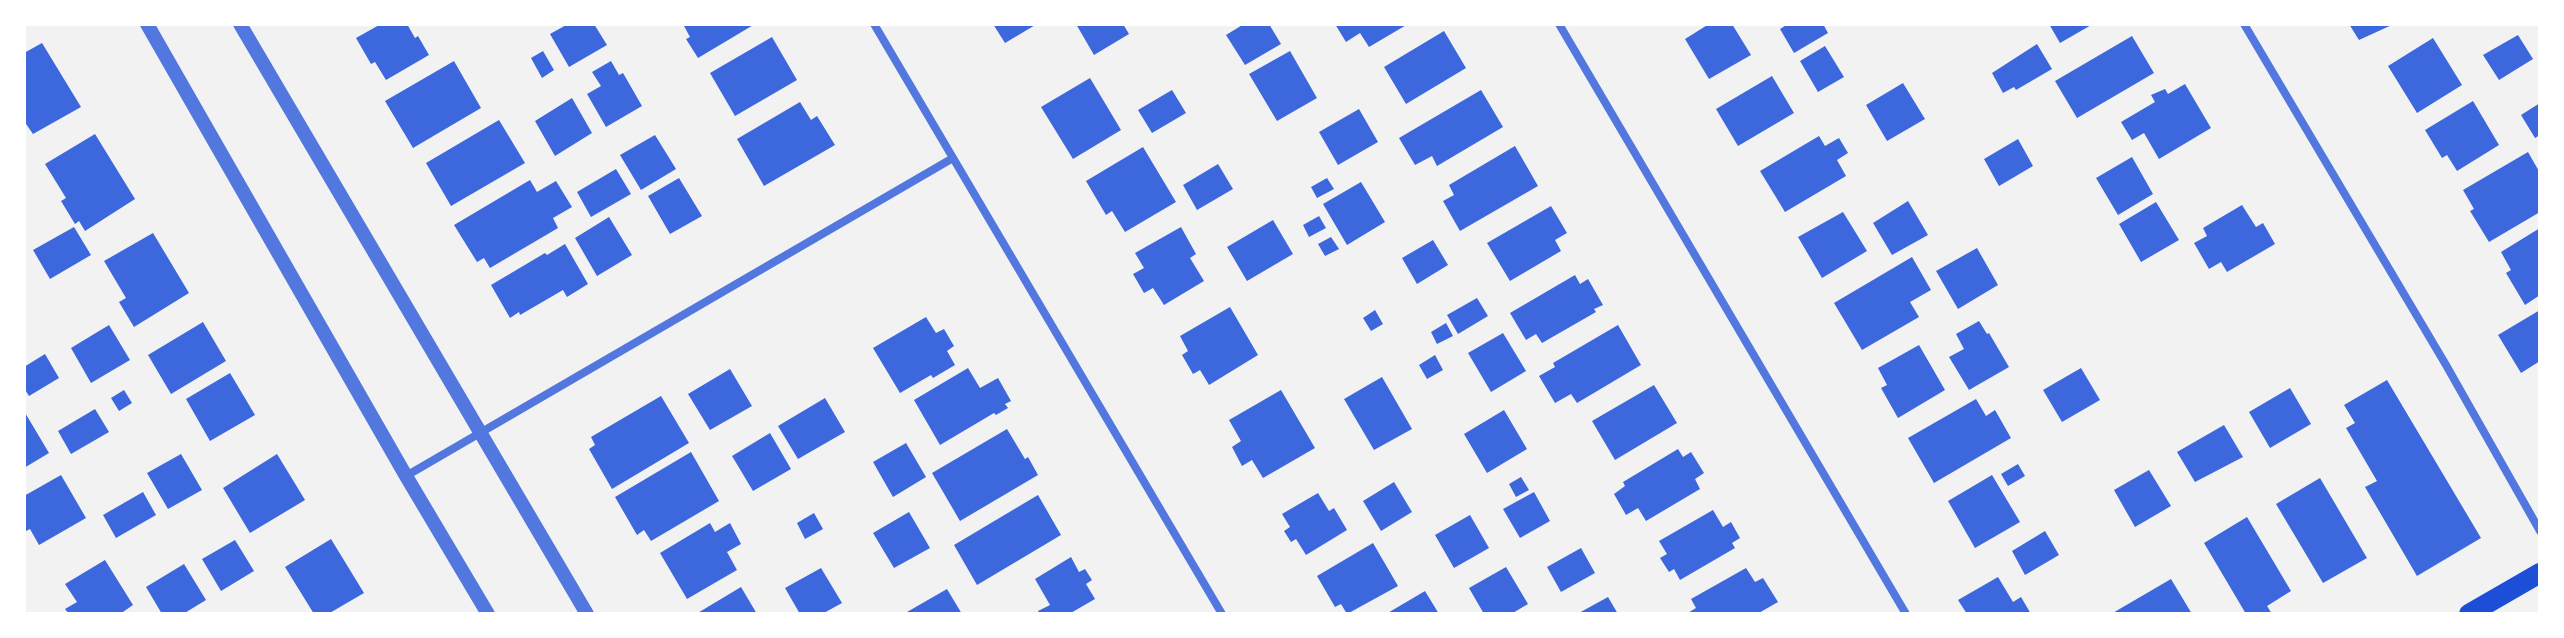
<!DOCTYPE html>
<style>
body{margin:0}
#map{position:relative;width:2564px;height:638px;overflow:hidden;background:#f2f2f2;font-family:Overpass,sans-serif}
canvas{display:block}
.frame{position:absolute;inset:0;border:26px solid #fff;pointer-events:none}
</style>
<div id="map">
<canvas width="2564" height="638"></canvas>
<div class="frame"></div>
</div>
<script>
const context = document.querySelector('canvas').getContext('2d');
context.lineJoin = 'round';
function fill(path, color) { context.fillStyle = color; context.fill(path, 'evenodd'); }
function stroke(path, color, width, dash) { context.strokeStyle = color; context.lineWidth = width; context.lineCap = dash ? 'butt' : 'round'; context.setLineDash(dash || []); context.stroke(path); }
const building = new Path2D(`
 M381,24h26l8,14 3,-2 11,19 -43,25 -11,-18 -4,2 -15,-26z
 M568,24h26l13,21 -38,22 -19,-33z
 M683,24h72l-57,34 -12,-19 4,-2z
 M993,24h44l-32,19z
 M1076,24h47l6,10 -35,21z
 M1244,24h25l12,20 -36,21 -19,-30z
 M1335,24h73l-39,23 -9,-14 -14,9z
 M1709,24h23l19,31 -42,24 -24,-40z
 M1788,24h35l5,9 -34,20 -14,-24z
 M2049,24h44l-33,19z
 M2349,24h45l-35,16z
 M1444,31l22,37 -60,36 -22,-37z
 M2518,35l15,24 -34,21 -16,-25z
 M2132,36l22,37 -77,45 -22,-37z
 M772,37l25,43 -62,36 -25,-43z
 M2433,38l29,47 -45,28 -29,-47z
 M42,43l39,64 -48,27 -9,-13v-68z
 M2037,44l15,25 -36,21 -2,-3 -11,6 -11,-20z
 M1825,46l19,31 -26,15 -18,-31z
 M543,51l11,19 -12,8 -11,-20z
 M1290,51l27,47 -40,23 -28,-47z
 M454,61l27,47 -68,40 -28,-47z
 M611,61l8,14 4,-2 19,33 -36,21 -19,-33 14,-8 -9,-14z
 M1772,76l22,37 -56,33 -22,-37z
 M1090,78l31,52 -48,29 -32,-52z
 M1903,83l22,36 -38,22 -21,-36z
 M2185,84l26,44 -52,31 -15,-26 -12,7 -11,-18 34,-20 -4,-7 14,-6 3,5z
 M1172,90l14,23 -34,20 -14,-23z
 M1481,90l22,37 -66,39 -5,-10 -17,9 -16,-27z
 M572,98l20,35 -37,23 -20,-35z
 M2473,101l26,44 -42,26 -10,-16 -5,3 -17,-28z
 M800,102l11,18 6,-4 18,29 -71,41 -27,-47z
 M2540,103v32l-5,3 -14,-23z
 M1359,109l19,33 -40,23 -19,-33z
 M499,120l26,43 -74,43 -25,-43z
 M95,134l40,65 -50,32 -6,-10 -4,3 -14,-23 5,-3 -21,-34z
 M655,135l21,34 -35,21 -21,-35z
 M1819,136l6,10 14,-8 9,15 -11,7 9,16 -61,36 -25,-41z
 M2018,139l15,27 -34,20 -15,-27z
 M1515,146l23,40 -78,45 -17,-30 11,-6 -5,-10z
 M1143,147l33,55 -51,30 -13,-21 -6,4 -20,-34z
 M2528,152l12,21v39l-51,30 -19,-31 4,-2 -11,-19z
 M2132,157l21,37 -35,21 -22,-37z
 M1218,164l15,25 -36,21 -14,-25z
 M616,169l15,25 -40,23 -14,-25z
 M679,178l23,38 -32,18 -22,-38z
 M1327,178l7,11 -17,9 -6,-11z
 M530,180l7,12 19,-11 16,26 -19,11 5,10 -68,40 -6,-10 -7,4 -23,-37z
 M1361,182l24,40 -38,23 -24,-41z
 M1908,201l20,34 -36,20 -19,-32z
 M2156,202l23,38 -38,22 -22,-38z
 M2242,205l14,22 7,-4 12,21 -48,28 -6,-10 -12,7 -15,-26 13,-7 -4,-8z
 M1551,206l16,27 -12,7 6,11 -51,30 -23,-38z
 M1843,212l24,39 -45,27 -24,-41z
 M1319,216l7,12 -17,9 -6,-12z
 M609,217l23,38 -35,21 -22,-38z
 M1273,220l20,34 -46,27 -20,-34z
 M74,227l17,28 -41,24 -17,-29z
 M1181,227l15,27 -6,4 14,23 -40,24 -11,-17 -9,5 -11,-19 11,-6 -9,-15z
 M2540,228v67l-15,10 -19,-32 5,-3 -10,-18z
 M153,233l36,60 -55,34 -15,-25 7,-4 -22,-37z
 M1331,237l8,12 -14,7 -7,-12z
 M1433,240l15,25 -31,19 -15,-26z
 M565,244l23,40 -21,13 -4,-7 -43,25 -1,-3 -9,6 -19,-33 54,-32 2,2z
 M1977,248l21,37 -40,24 -22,-38z
 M1912,257l19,33 -21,12 9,15 -57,33 -28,-47z
 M1575,275l5,9 8,-5 15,26 -9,4 2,3 -54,31 -6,-9 -10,6 -16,-27z
 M1477,298l11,18 -30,18 -11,-19z
 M1230,307l28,48 -49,30 -9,-15 -7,4 -11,-19 6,-4 -8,-15z
 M1375,310l8,14 -12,7 -8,-13z
 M2540,310v51l-19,12 -23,-38z
 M926,317l10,16 8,-4 10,17 -7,5 8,14 -22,13 -2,-3 -31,18 -27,-45z
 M1979,321l8,13 2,-1 20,34 -40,23 -20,-33 15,-8 -8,-15z
 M203,322l23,39 -55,33 -23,-39z
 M1446,323l7,13 -16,8 -6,-12z
 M109,325l21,35 -39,23 -20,-35z
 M1618,325l23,40 -64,38 -6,-9 -16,9 -16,-27 16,-9 -2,-4z
 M1503,333l23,38 -35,21 -23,-39z
 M1919,345l26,45 -47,28 -17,-30 6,-3 -9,-17z
 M45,354l14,24 -30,18 -5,-8v-21z
 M1435,355l8,15 -16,9 -8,-14z
 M968,368l12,20 18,-10 13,23 -6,3 3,4 -12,7 -2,-2 -54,32 -26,-45z
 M2081,368l19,32 -38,22 -19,-32z
 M730,369l22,37 -42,24 -22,-36z
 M230,373l25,42 -45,26 -24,-42z
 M1382,377l30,52 -38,21 -30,-51z
 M2387,380l94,158 -64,38 -52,-89 12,-6 -31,-53 9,-5 -11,-18z
 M1654,385l23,38 -62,37 -23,-39z
 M2290,388l21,36 -41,24 -21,-36z
 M124,390l8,13 -13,8 -8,-13z
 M1281,390l34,58 -52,30 -11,-18 -10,6 -10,-19 9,-6 -12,-21z
 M661,396l28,47 -77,46 -23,-40 6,-4 -4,-8z
 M825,398l20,34 -47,27 -20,-33z
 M1976,399l10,17 9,-6 16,28 -77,45 -26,-45z
 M95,409l14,23 -38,22 -13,-23z
 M1504,410l23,39 -40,24 -23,-39z
 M24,411l25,42 -25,15z
 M2224,425l19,32 -48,25 -18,-30z
 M1007,429l18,30 3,-2 10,18 -78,46 -28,-48z
 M770,433l21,36 -38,22 -21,-35z
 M906,443l20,34 -33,20 -20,-35z
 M1678,449l5,8 8,-5 13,21 -9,6 5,10 -54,32 -8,-13 -12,7 -12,-21 11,-8 -2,-4z
 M691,452l28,49 -68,40 -7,-11 -7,5 -22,-38z
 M181,454l21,36 -34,19 -21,-36z
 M277,454l28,46 -55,33 -27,-45z
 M2018,464l7,12 -17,10 -7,-12z
 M2149,470l22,36 -36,21 -21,-37z
 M61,475l25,43 -47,27 -9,-16 -6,3v-36z
 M1992,475l28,47 -45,26 -27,-47z
 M1521,477l8,13 -13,7 -7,-13z
 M2320,478l47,80 -44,25 -47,-79z
 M1394,482l18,30 -31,19 -18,-30z
 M143,492l13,23 -40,23 -13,-23z
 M1534,492l16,29 -30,17 -17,-29z
 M1318,493l11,18 5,-3 13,22 -41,25 -10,-16 -5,3 -7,-11 6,-4 -8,-13z
 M1038,495l23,40 -84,50 -23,-40z
 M1713,510l10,17 8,-5 9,16 -8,5 3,5 -55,32 -6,-11 -5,3 -9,-14 7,-4 -8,-13z
 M909,512l21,36 -36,20 -21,-35z
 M814,513l9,16 -18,10 -8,-16z
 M1470,515l19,33 -35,20 -19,-33z
 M2247,517l44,74 -24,15 5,8h-26l-42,-71z
 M710,523l5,9 15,-9 11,21 -14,8 10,18 -50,29 -27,-46z
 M2045,531l14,24 -34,20 -13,-24z
 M331,539l33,54 -36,21h-14l-29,-47z
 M235,540l19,31 -33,20 -19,-32z
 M1373,543l25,43 -51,28 -6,-10 -6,3 -18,-31z
 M1581,548l14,25 -34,19 -14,-25z
 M1071,557l8,15 6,-3 7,11 -6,4 9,15 -26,15h-30l-1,-3 12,-6 -15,-26z
 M105,560l28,45 -13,9h-51l-4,-5 12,-7 -12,-18z
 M184,564l22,36 -23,14h-21l-16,-27z
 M1506,567l22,37 -17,10h-27l-15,-26z
 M821,568l21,35 -20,11h-22l-15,-26z
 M1746,568l9,14 8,-4 15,24 -21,12h-71l10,-6 -5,-9z
 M1998,577l15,25 8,-5 10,17h-64l-9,-14z
 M2171,579l21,35h-81z
 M741,587l16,27h-61z
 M947,589l15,25h-53l-2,-2z
 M1425,591l14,23h-53z
 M1608,597l10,17h-41z`);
const minor = new Path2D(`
 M874,24l348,590
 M1559,24l347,590
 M2244,24l202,341 94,166
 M406,476l547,-318`);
const tertiary = new Path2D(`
 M147,24l259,452 82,138
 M240,24l347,590`);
const primary = new Path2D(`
 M2469,614l71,-41`);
fill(building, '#3d67dc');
stroke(minor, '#5277de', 8);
stroke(tertiary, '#5277de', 14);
stroke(primary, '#1d4ed8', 20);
</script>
